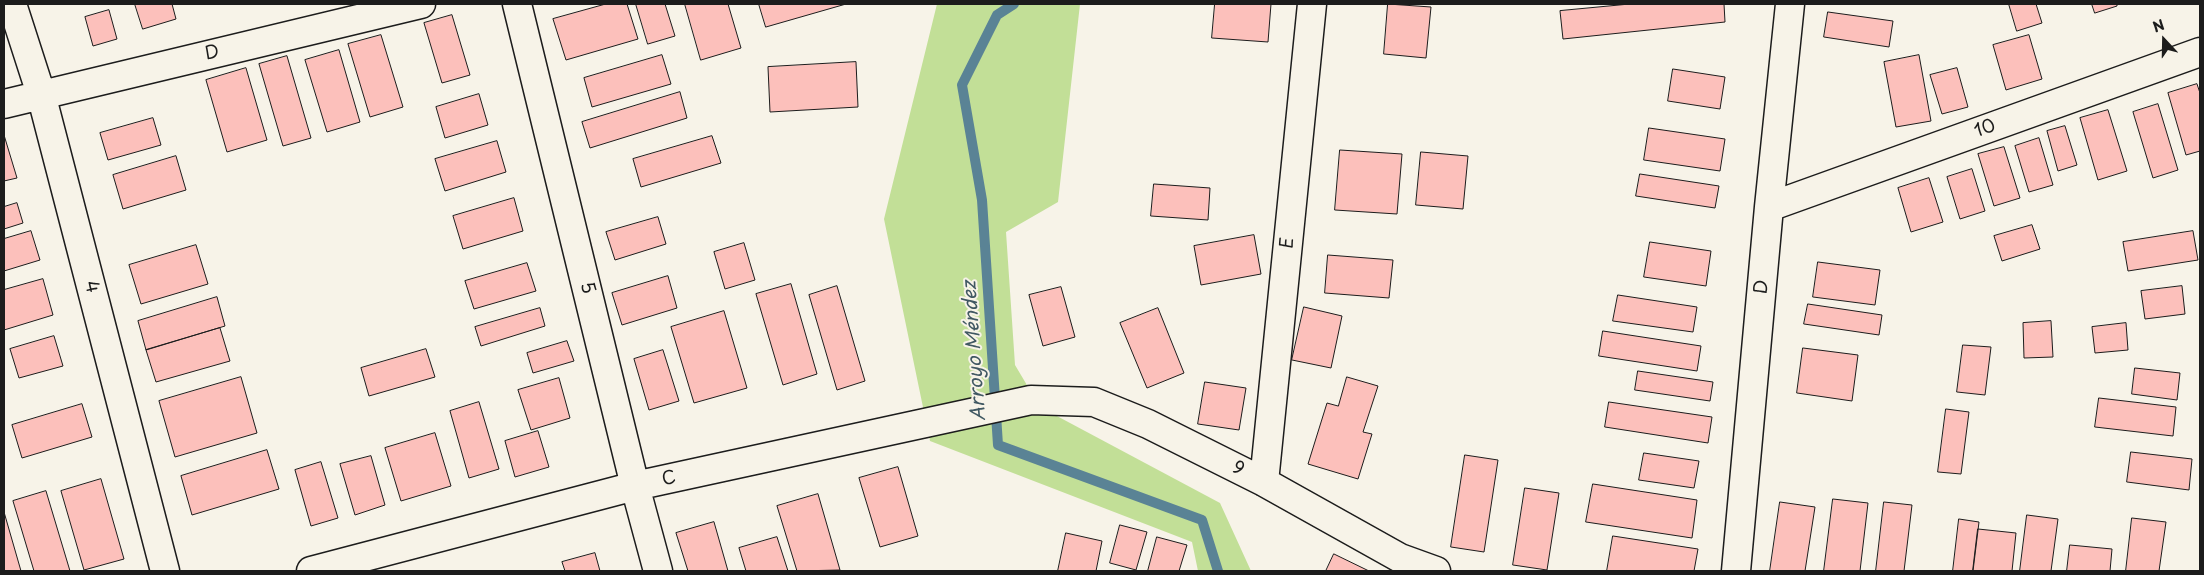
<!DOCTYPE html>
<meta charset="utf-8">
<style>
body{margin:0}
#map{position:relative;width:2204px;height:575px;overflow:hidden;background:#f7f3e8;font-family:"Playpen Sans",sans-serif}
canvas{display:block}
.frame{position:absolute;inset:0;border:5px solid #1c1c1c;pointer-events:none}
.north{position:absolute;left:2139px;top:15px;width:50px;height:50px;-webkit-text-stroke:4px #f7f3e8;paint-order:stroke;rotate:339deg;font-size:14px;font-weight:700;line-height:20px;text-align:center;color:#1c1c1c}
.north::after{content:'';display:block;margin:auto;width:18px;height:22px;background:#1c1c1c;clip-path:polygon(50% 0,100% 100%,50% 72%,0 100%)}
</style>
<div id="map">
<canvas width="2204" height="575"></canvas>
<div class="frame"></div>
<div class="north">N</div>
</div>
<script>
const context = document.querySelector('canvas').getContext('2d');
context.lineJoin = 'round';
function fill(path, color) { context.fillStyle = color; context.fill(path, 'evenodd'); }
function stroke(path, color, width, dash) { context.strokeStyle = color; context.lineWidth = width; context.lineCap = dash ? 'butt' : 'round'; context.setLineDash(dash || []); context.stroke(path); }
function label(font, color, halo, rows, align = 'center') {
  context.font = font + ' "Playpen Sans",sans-serif'; context.lineWidth = 4; context.setLineDash([]); context.textBaseline = 'middle'; context.strokeStyle = halo; context.fillStyle = color; for (const [text, x, y, turn = 0] of rows) {
    context.save(); context.translate(x, y); context.rotate((+turn || 0) * Math.PI / 180); context.textAlign = isNaN(turn) ? turn : align; if (halo) context.strokeText(text, 0, 0); context.fillText(text, 0, 0); context.restore();
  }
}
const green = new Path2D(`
 M937,4h143l-22,198 -52,30 9,133 25,42 180,96 31,68h-53l-6,-29 -262,-101 -46,-222z`);
const stream = new Path2D(`
 M1014,4l-17,11 -35,70 20,115 16,245 204,75 16,51`);
const building = new Path2D(`
 M135,4h37l4,15 -33,10z
 M606,4h21l11,35 -72,21 -13,-41z
 M636,4h29l10,32 -27,8z
 M685,4h43l13,44 -40,12z
 M759,4h87l-80,23z
 M1215,4h56l-3,38 -56,-4z
 M1388,4l43,3 -5,51 -42,-4z
 M1630,4h94l1,18 -162,17 -3,-28z
 M2009,4h27l6,19 -25,8z
 M2092,4h25v2l-22,7z
 M109,10l8,29 -24,7 -8,-29z
 M1828,12l65,9 -4,26 -65,-10z
 M452,15l18,60 -28,8 -18,-60z
 M381,35l22,72 -33,10 -22,-73z
 M2029,35l13,44 -36,11 -13,-45z
 M339,50l21,72 -33,10 -22,-72z
 M662,55l9,29 -79,23 -8,-29z
 M1919,55l12,66 -35,6 -12,-65z
 M287,56l24,82 -28,8 -24,-82z
 M856,62l2,45 -88,5 -2,-45z
 M246,68l21,72 -40,12 -21,-72z
 M1957,68l11,39 -26,7 -12,-39z
 M1673,69l52,8 -5,32 -52,-8z
 M2197,84l3,9v58l-14,4 -18,-62z
 M680,92l7,26 -97,30 -8,-26z
 M479,94l9,31 -43,13 -9,-31z
 M2158,104l20,66 -25,8 -20,-66z
 M2108,110l19,61 -29,9 -18,-62z
 M153,118l8,27 -53,15 -8,-27z
 M2065,126l12,39 -19,6 -11,-40z
 M1649,128l76,11 -5,32 -76,-11z
 M4,135l13,43 -13,3z
 M712,136l9,27 -80,24 -8,-28z
 M2039,138l14,47 -24,7 -14,-46z
 M497,141l9,31 -61,19 -10,-32z
 M2004,147l16,51 -26,8 -16,-52z
 M1340,150l62,4 -5,60 -62,-4z
 M1421,152l47,4 -5,53 -47,-4z
 M176,156l10,34 -63,19 -10,-34z
 M1972,169l13,42 -25,8 -13,-42z
 M1640,174l79,12 -4,22 -79,-12z
 M1929,178l14,44 -32,10 -13,-44z
 M1154,184l56,4 -2,32 -57,-4z
 M514,198l9,33 -60,18 -10,-33z
 M17,203l6,20 -19,6v-22z
 M658,217l8,27 -51,16 -9,-28z
 M2032,225l8,24 -38,12 -8,-25z
 M31,231l9,29 -36,11v-32z
 M2193,231l5,29 -70,11 -5,-29z
 M1254,235l7,39 -60,11 -7,-39z
 M1650,242l61,9 -5,35 -62,-9z
 M744,243l11,37 -30,9 -11,-37z
 M196,245l12,39 -67,20 -12,-39z
 M1328,255l65,5 -4,38 -64,-5z
 M1818,262l62,8 -5,35 -62,-8z
 M527,263l9,28 -62,18 -9,-28z
 M668,276l9,32 -55,17 -10,-32z
 M43,279l10,36 -49,15v-40z
 M791,284l26,90 -34,11 -27,-91z
 M837,286l28,95 -28,9 -28,-95z
 M2182,286l3,28 -40,5 -4,-28z
 M1061,287l14,50 -32,9 -14,-51z
 M1618,295l79,12 -4,25 -80,-11z
 M217,297l8,29 -79,24 -8,-29z
 M1808,304l74,11 -3,20 -75,-11z
 M1304,307l38,9 -11,52 -39,-8z
 M540,308l5,18 -64,20 -6,-19z
 M1158,308l26,65 -37,15 -27,-65z
 M724,311l23,77 -53,15 -23,-76z
 M2051,321l2,36 -29,1 -1,-35z
 M2126,323l2,27 -33,3 -3,-26z
 M220,328l10,33 -74,21 -10,-32z
 M1603,331l98,15 -4,25 -98,-15z
 M54,336l9,30 -44,12 -9,-29z
 M567,341l7,20 -41,12 -6,-20z
 M1963,345l28,2 -6,48 -28,-3z
 M1803,348l55,7 -6,46 -55,-8z
 M426,349l9,28 -66,19 -8,-28z
 M663,350l16,51 -30,9 -15,-51z
 M2135,368l45,5 -3,27 -45,-6z
 M1638,371l75,11 -3,19 -75,-11z
 M241,377l16,56 -82,24 -16,-56z
 M1347,377l31,9 -15,46 9,2 -14,45 -50,-15 19,-61 11,3z
 M559,378l11,40 -39,12 -13,-40z
 M1205,382l41,6 -7,42 -41,-6z
 M2099,398l77,9 -3,29 -78,-9z
 M479,402l20,67 -30,9 -19,-67z
 M1609,402l103,15 -4,26 -103,-16z
 M82,404l10,33 -70,21 -10,-33z
 M1946,409l23,3 -8,62 -23,-2z
 M538,431l11,36 -34,10 -10,-36z
 M435,433l16,53 -50,15 -16,-53z
 M267,450l12,39 -87,26 -11,-39z
 M2131,452l61,7 -3,31 -62,-8z
 M1644,453l55,8 -5,27 -55,-8z
 M1465,455l33,5 -14,92 -33,-5z
 M371,456l14,49 -30,10 -15,-51z
 M321,462l17,56 -27,8 -16,-56z
 M898,467l20,69 -38,11 -21,-69z
 M101,479l23,80 -40,11 -23,-79z
 M1593,484l104,16 -5,38 -106,-16z
 M1525,488l34,5 -12,77 -34,-5z
 M46,491l24,80h-36l-21,-70z
 M818,494l22,76 -43,1 -20,-65z
 M1833,499l35,4 -8,68h-36z
 M1780,502l35,5 -10,64h-35z
 M1884,502l28,3 -8,66h-28z
 M4,512l17,59h-17z
 M2027,515l31,4 -7,52h-31z
 M2132,518l34,4 -7,49h-33z
 M1959,519l20,3 -6,49h-20z
 M714,522l14,49h-40l-12,-38z
 M1120,525l27,7 -11,38 -26,-7z
 M1978,529l38,4 -4,38h-39z
 M1066,533l36,8 -6,30h-38z
 M1613,536l85,13 -4,22h-87z
 M777,537l11,34h-42l-7,-23z
 M1157,537l30,8 -8,26h-31z
 M2070,545l42,4 -2,22h-43z
 M595,553l5,18h-35l-3,-9z
 M1334,554l35,17h-43z`);
const minor = new Path2D(`
 M12,4l29,90 124,477
 M517,4l118,482 23,85
 M4,104l417,-100
 M1769,207l431,-155
 M1264,482l48,-478
 M311,571l324,-85 396,-86 63,2 54,22 116,58 136,76 36,13
 M1736,571l33,-364 21,-203`);
const streetNames = [
 ["D",212,53,-13],
 ["10",1985,129,-20],
 ["E",1288,243,-84],
 ["4",91,287,75],
 ["D",1762,287,-85],
 ["5",587,288,76],
 ["9",1238,469,27],
 ["C",669,479,-12]
];
const waterNames = [
 ["Arroyo Méndez",975,351,-94]
];
fill(green, '#c2df97');
stroke(stream, '#5a8395', 10);
fill(building, '#fcc0bb');
stroke(building, '#1c1c1c', 1);
stroke(minor, '#1c1c1c', 31);
stroke(minor, '#f7f3e8', 28);
label('18px', '#1c1c1c', '#f7f3e8', streetNames);
label('italic 19px', '#405862', '#f7f3e8', waterNames);
</script>
